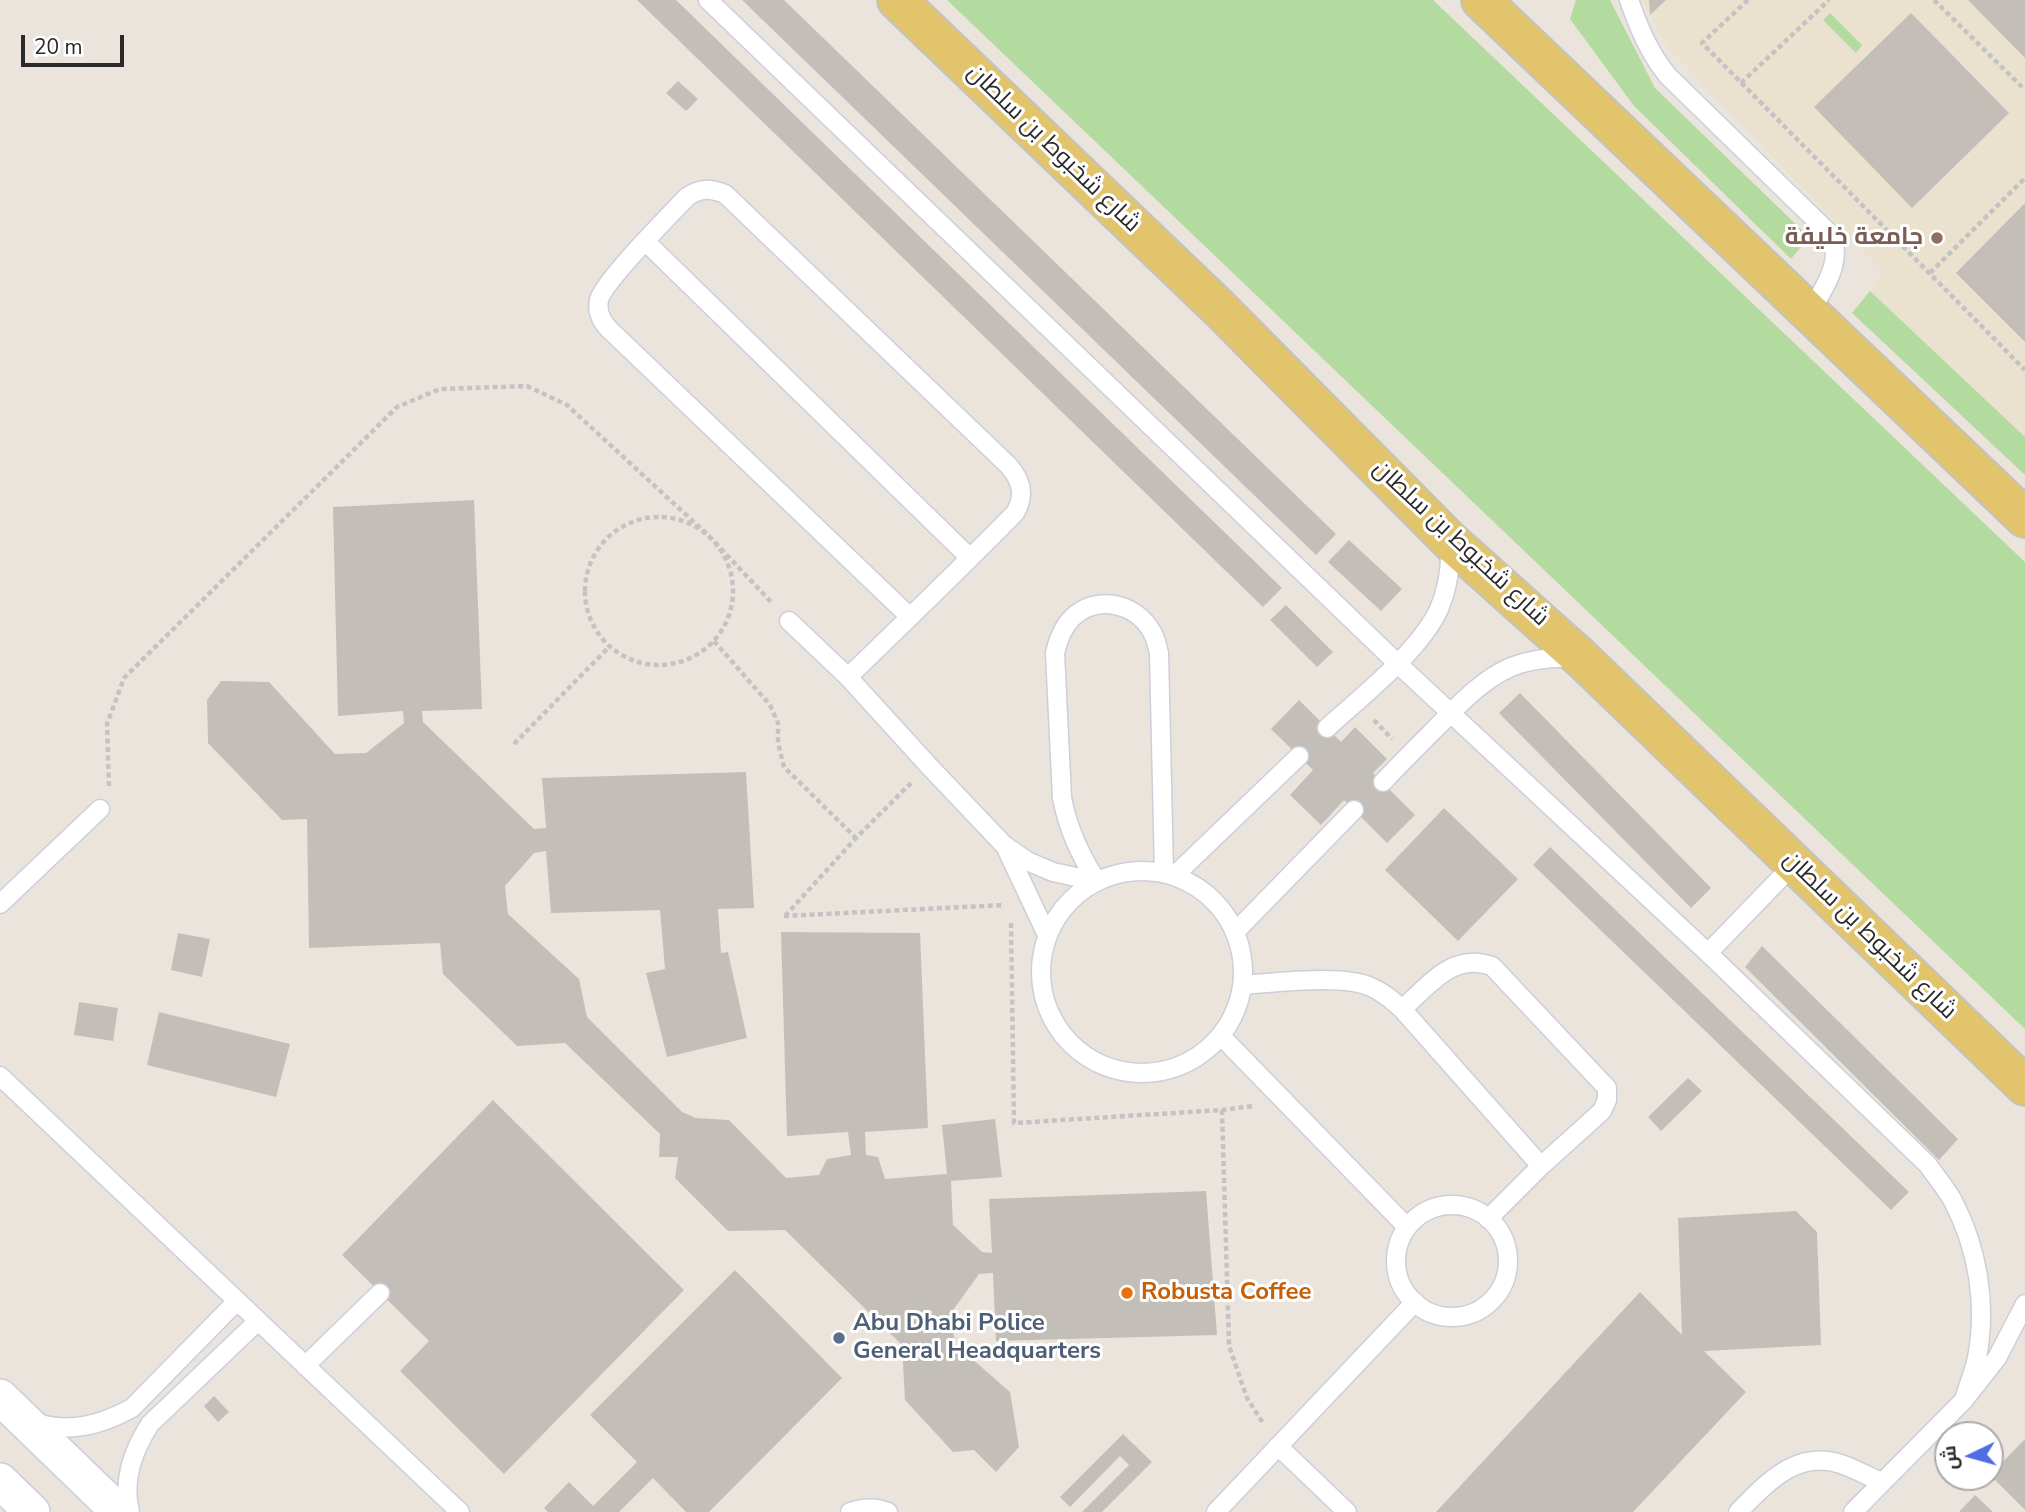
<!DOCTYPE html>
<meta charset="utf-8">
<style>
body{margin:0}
#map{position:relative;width:2025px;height:1512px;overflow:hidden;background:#eae4dd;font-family:"Nunito Sans",Cairo,sans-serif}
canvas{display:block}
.north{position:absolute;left:1934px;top:1421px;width:70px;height:70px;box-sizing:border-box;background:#fff;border:2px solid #aaa;border-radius:50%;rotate:265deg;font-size:19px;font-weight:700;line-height:28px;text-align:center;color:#2a2a2a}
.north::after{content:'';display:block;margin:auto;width:24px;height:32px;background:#4f6de5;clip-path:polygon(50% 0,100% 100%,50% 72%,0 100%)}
.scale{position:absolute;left:21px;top:35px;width:103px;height:32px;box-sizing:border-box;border:4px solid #2a2a2a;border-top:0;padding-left:9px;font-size:21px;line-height:24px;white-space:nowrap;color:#2a2a2a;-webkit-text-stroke:5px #fff;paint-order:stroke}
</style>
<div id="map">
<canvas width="2025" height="1512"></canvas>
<div class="north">ش</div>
<div class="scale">20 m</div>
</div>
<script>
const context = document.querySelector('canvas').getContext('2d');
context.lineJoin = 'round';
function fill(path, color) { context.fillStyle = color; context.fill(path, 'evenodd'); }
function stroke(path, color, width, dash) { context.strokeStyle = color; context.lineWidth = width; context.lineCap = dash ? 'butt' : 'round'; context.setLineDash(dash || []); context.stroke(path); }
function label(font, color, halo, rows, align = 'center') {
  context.font = font + ' "Nunito Sans",Cairo,sans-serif'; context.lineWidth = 6; context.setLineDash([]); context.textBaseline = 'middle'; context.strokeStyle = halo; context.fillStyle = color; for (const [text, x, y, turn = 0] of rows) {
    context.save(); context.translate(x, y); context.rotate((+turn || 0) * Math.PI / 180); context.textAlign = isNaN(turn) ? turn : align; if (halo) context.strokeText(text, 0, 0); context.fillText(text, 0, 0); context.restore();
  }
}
const education = new Path2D(`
 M1643,0h382v437l-155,-146 13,-19 -208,-217 -14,-19z`);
const green = new Path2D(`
 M947,0h486l592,562v467z
 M1576,0h34l45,88 154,149 -18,22 -157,-153 -64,-87z
 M1830,13l32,32 -6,8 -33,-33z
 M1870,291l155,146v38l-173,-162z`);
const building = new Path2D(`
 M637,0h39l606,588 -19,19z
 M742,0h42l552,534 -20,21z
 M1649,0h17l-16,15z
 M1968,0h57v58z
 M1911,13l98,100 -97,95 -98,-101z
 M678,81l20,18 -12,12 -20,-18z
 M2025,203v139l-69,-69z
 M474,500l8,209 -60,2 1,11 111,107 12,-1 -4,-50 204,-6 8,136 -36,1 3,44 7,-1 19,86 -80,19 -21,-84 19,-4 -5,-59 -109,3 -5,-62 -12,2 -29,33 3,28 71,65 8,38 95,95 14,6 33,2 57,58 33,-3 8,-16 24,-4 -3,-23 -61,4 -6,-204 139,1 8,195 -63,4 1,23 12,2 7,22 62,-5 -5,-49 53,-6 7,58 -51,4 2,44 29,27 10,1 -3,-54 217,-8 11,144 -221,6 -3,-68 -14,1 -28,39 4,31 55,48 9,55 -23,25 -22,-22 -21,2 -48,-52 -3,-55 -117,-115 -57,1 -53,-53 3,-21h-19l1,-23 -95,-91 -48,3 -74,-72 -3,-31 -131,5 -2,-129 -25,1 -74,-77 -1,-43 14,-19 48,1 66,72 31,-1 38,-30 -1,-12 -65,5 -5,-209z
 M1349,540l53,49 -21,22 -53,-49z
 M1286,605l47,47 -16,15 -47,-47z
 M1520,693l191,195 -20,20 -192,-195z
 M1299,700l42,42 14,-15 32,32 -14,14 42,42 -28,28 -43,-43 -23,25 -31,-30 23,-25 -42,-41z
 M1444,808l74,71 -60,62 -73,-71z
 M1550,847l359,345 -18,18 -358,-345z
 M178,933l32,6 -8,38 -31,-7z
 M1762,946l196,193 -19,21 -194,-193z
 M79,1002l39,6 -5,33 -39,-6z
 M159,1012l131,32 -14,53 -129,-32z
 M1688,1078l14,13 -41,40 -13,-14z
 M493,1100l191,190 -180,184 -104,-103 29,-30 -87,-86z
 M1796,1211l21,21 4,113 -117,6 42,41 -113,120h-197l204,-220 42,43 -4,-117z
 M735,1270l107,108 -133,134h-23l-33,-34 -34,34h-71l-4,-4 25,-26 24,24 44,-44 -47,-47z
 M214,1396l15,16 -11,10 -14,-16z
 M1123,1434l29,28 -50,50h-20l47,-47 -9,-9 -50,51 -10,-10z
 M2025,1439v71l-35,-35z
 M1975,1495l18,17h-34z`);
const path = new Path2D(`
 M1748,0l-46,43 323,327
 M1934,0l91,90
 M1741,83l88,-83
 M1930,273l95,-95
 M585 591a74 74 0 1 1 148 0a74 74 0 1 1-148 0Z
 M714,641l56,64 8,18v20l6,24 72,71
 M1374,720l18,19
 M514,744l96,-98
 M109,786l-2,-62 17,-46 273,-271 43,-18 87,-3 40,19 142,131 64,68
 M784,916l220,-11
 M785,916l71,-78 55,-55
 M1011,923l3,200 208,-13 31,-4
 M1222,1110l7,236 18,52 16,25`);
const lane = new Path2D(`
 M708,0l689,663 311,290 220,212c8,12 18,23 25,36 25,48 34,103 24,157 -3,14 -9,28 -13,42
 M1629,0c10,28 20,53 39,76l162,158c15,27 -8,57 -21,80
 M646,242l324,316
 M789,621l59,56 81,89 75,79 23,16 26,11 42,9
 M848,677c56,-54 112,-108 167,-164 10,-17 7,-32 -6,-47l-284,-272c-15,-6 -25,-6 -38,3 -17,18 -83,84 -88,103 -3,14 5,25 14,33l297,284
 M1327,728c35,-32 92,-76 112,-119 9,-21 12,-42 11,-64
 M1383,782c17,-18 35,-36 53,-54 22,-22 45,-48 75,-61 20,-8 41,-10 63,-9
 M1006,848l41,87
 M1041 972a101 101 0 1 1 202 0a101 101 0 1 1-202 0Z
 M1174,876l125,-120
 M1097,881c-18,-27 -29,-52 -35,-83l-7,-145c3,-13 7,-25 17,-35 25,-24 64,-15 80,14 4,6 5,14 7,21l5,220
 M0,904l100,-95
 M1235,932l119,-122
 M1708,953l86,-89
 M1242,985c34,-2 100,-11 129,2 12,5 21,13 31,22l139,157
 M1402,1009c28,-24 50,-57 90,-43l115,122v12l-5,11 -61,55 -53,53
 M1221,1036l186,191
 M0,1076l460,436
 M1396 1261a56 56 0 1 1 112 0a56 56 0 1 1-112 0Z
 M305,1366l75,-73
 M34,1422c35,12 67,3 98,-14l105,-107
 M1278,1446l69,66
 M130,1512c-8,-32 3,-61 20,-88l108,-103
 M850,1512c12,-4 26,-5 38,0
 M1216,1512l199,-210
 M1738,1512c28,-28 58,-63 103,-48 14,5 27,12 40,18
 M1853,1512l111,-112 33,-42 28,-54`);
const street = new Path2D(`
 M0,1397l119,115
 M0,1481l32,31`);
const primary = new Path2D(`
 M897,0l322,308 231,233 132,118 443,427
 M1481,0l544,518`);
const markers = [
 [1937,238,7,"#8d6e63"],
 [1127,1293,7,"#e8710a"],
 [839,1338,7,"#5c6f8a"]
];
const streetNames = [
 ["شارع شخبوط بن سلطان",1053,149,44],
 ["شارع شخبوط بن سلطان",1460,544,43],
 ["شارع شخبوط بن سلطان",1869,936,44]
];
const educationNames = [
 ["جامعة خليفة",1923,238]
];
const foodNames = [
 ["Robusta Coffee",1141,1293]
];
const serviceNames = [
 ["Abu Dhabi Police",853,1324],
 ["General Headquarters",853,1352]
];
fill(education, '#eae1ce');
fill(green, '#b4db9f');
fill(building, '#c3bfb8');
stroke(lane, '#ccceda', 21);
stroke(street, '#ccceda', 38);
stroke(primary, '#c3c3c3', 42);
stroke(path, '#c3c3c3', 4.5, [5, 3.5]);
stroke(lane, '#fff', 18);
stroke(street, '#fff', 35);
stroke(primary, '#e1c46c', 38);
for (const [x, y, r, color] of markers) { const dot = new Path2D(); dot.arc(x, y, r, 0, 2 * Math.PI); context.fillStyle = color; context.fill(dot); stroke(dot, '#fff', 2.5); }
label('24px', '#2a2a2a', '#fff', streetNames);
label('bold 24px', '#785e54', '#fff', educationNames, 'right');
label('bold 24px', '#c56008', '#fff', foodNames, 'left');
label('bold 24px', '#4e5e75', '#fff', serviceNames, 'left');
</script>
